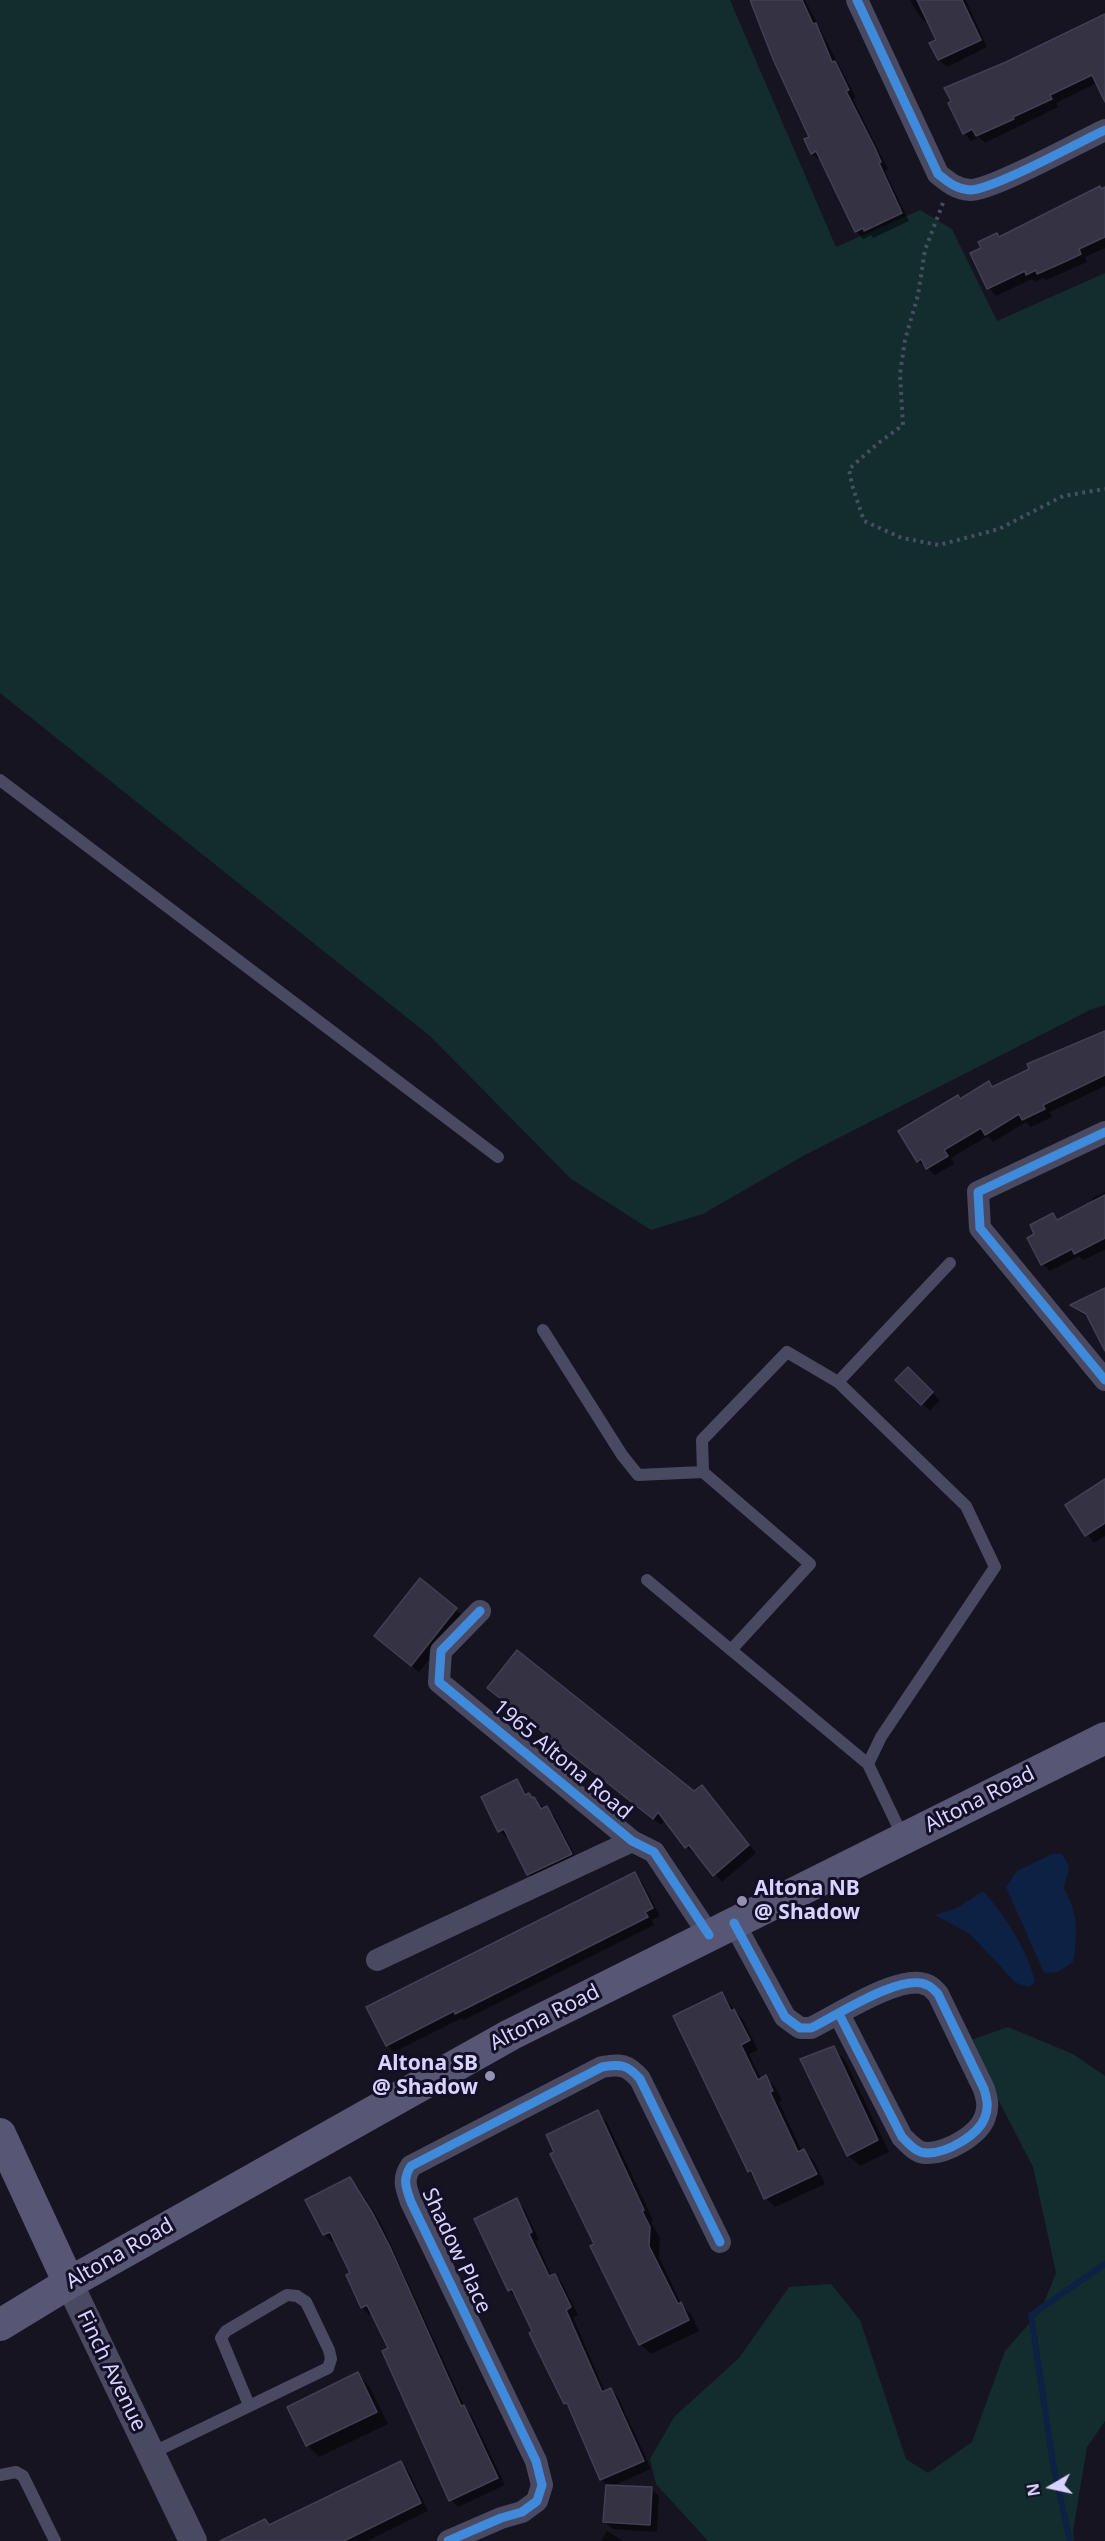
<!DOCTYPE html>
<style>
body{margin:0}
#map{position:relative;width:1105px;height:2541px;overflow:hidden;background:#161421;font-family:"Noto Sans",sans-serif}
canvas{display:block}
.north{position:absolute;left:1021px;top:2457px;width:60px;height:60px;-webkit-text-stroke:4px #130f26;paint-order:stroke;rotate:261deg;font-size:16px;font-weight:700;line-height:24px;text-align:center;color:#d9d4ff}
.north::after{content:'';display:block;margin:auto;width:21px;height:27px;background:#d9d4ff;clip-path:polygon(50% 0,100% 100%,50% 72%,0 100%)}
</style>
<div id="map">
<canvas width="1105" height="2541"></canvas>
<div class="north">N</div>
</div>
<script>
const context = document.querySelector('canvas').getContext('2d');
context.lineJoin = 'round';
function fill(path, color) { context.fillStyle = color; context.fill(path, 'evenodd'); }
function stroke(path, color, width, dash) { context.strokeStyle = color; context.lineWidth = width; context.lineCap = dash ? 'butt' : 'round'; context.setLineDash(dash || []); context.stroke(path); }
function label(font, color, halo, rows, align = 'center') {
  context.font = font + ' "Noto Sans",sans-serif'; context.lineWidth = 6; context.setLineDash([]); context.textBaseline = 'middle'; context.strokeStyle = halo; context.fillStyle = color; for (const [text, x, y, turn = 0] of rows) {
    context.save(); context.translate(x, y); context.rotate((+turn || 0) * Math.PI / 180); context.textAlign = isNaN(turn) ? turn : align; if (halo) context.strokeText(text, 0, 0); context.fillText(text, 0, 0); context.restore();
  }
}
const green = new Path2D(`
 M0,0h730l106,247 84,-37 32,19 45,92 108,-48v732l-15,5 -287,146 -100,58 -52,16 -80,-51 -141,-143 -430,-343z
 M1008,2027l65,27 32,22v345l-18,26 -14,84 1,10h-366l-52,-57 -6,-25 24,-42 65,-59 50,-71 42,-3 29,36 46,139 22,14 44,-31 33,-91 36,-41 15,-37 -23,-106 -65,-126z`);
const water = new Path2D(`
 M1054,1853l8,1 7,12 -5,23c14,23 14,46 9,73l-15,10 -14,1 -38,-86 11,-16z
 M983,1891c23,26 43,56 52,90l-6,6 -13,-4 -46,-49 -35,-19 22,-7z`);
const shadow = new Path2D(`
 M748,0h57l51,98 -3,1 35,70 -3,2 24,50 -36,17 -2,-3 -8,4 -7,-8 -34,-72 -3,1 -7,-7 -1,-15 -54,-124z
 M910,0h56l21,47 -40,20 -8,-7 -8,-17 7,-3 -10,-20 -3,2 -7,-8z
 M1105,16v69l-6,-3 -43,21 2,4 -73,36 -6,-6 -8,4 -7,-8 43,-70z
 M1105,188v60l-20,9 2,5 -41,18 -2,-2 -9,4 -3,-3 -36,17 -7,-8 -17,-35 11,-5 14,-13 3,3z
 M1105,1032v54l-55,26 2,5 -21,10 -5,-5 -33,20 -5,-6 -37,22 3,6 -19,11 -17,-14 43,-61 27,-17 5,5z
 M1105,1192v58l-22,10 -4,-4 -29,15 -8,-7 -6,-29 17,-21 6,6 35,-17 -2,-5z
 M1105,1290v45l-15,-17 -11,-6 -7,-6z
 M908,1370l32,30 -10,11 -32,-31z
 M1105,1481v55l-11,7 -27,-37z
 M420,1580l44,37 -45,55 -43,-36z
 M497,1695l197,98 15,1 47,59 -34,29 -25,-30 -3,2 -7,-7 -22,-27 -4,5z
 M517,1781l11,15 26,19 24,47 -42,20 -7,-8 -19,-37 -3,1 -7,-7z
 M635,1874l7,8 18,34 -8,4 2,5 -190,95 -2,-2 -68,34 -7,-7z
 M721,1994l23,27 14,29 -9,4 12,25 4,-2 10,10 7,13 -3,2 23,50 2,-1 10,10 11,23 -50,23 -9,-9 -10,-20 -7,-7 -51,-103z
 M833,2048l12,12 44,92 -29,14 -12,-11z
 M597,2112l10,10 46,98 -2,2 9,16 -1,19 23,49 9,8 8,17 -48,23 -11,-10 -84,-191z
 M350,2179l8,8 23,36 84,185 6,6 34,71 -47,22 -7,-7 -61,-151 -18,-36 -3,2 -7,-8 -10,-33 -17,-34 -3,2 -8,-8z
 M516,2200l8,8 15,32 -3,1 16,36 3,-2 7,8 16,32 -5,2 32,75 5,-3 8,8 33,72 -41,18 42,2 7,7 -2,36 -44,-3 -8,-7 2,-37 -5,-5 -31,-70 -6,-6 -31,-72 -17,-34 -8,-8z
 M358,2374l11,12 19,38 -69,33 -12,-12 -18,-38z
 M401,2463l7,7 20,41 -61,30h-123l21,-20 6,5z
 M607,2531l16,10h-22z`);
const stream = new Path2D(`
 M1070,2541l-17,-77 -22,-149 74,-51`);
const building = new Path2D(`
 M750,0h52l11,24 3,-1 16,39 3,-1 14,29 -3,1 29,57 6,14 -2,1 23,50 -38,18 -1,-3 -8,4 -39,-81 -5,3 -7,-15 5,-2 -36,-78z
 M917,0h45l19,40 -43,20 -9,-17 7,-3z
 M1105,14v88l-13,-27 -42,20 2,4 -39,18 1,2 -38,17 -4,-7 -9,5 -15,-31 3,-2 -7,-13 62,-26z
 M1100,186l1,3 4,-2v50l-26,12 2,5 -19,9 -25,11 -1,-4 -10,5 -1,-4 -38,18 -17,-36 11,-5 -3,-6 19,-9 2,4z
 M1105,1031v44l-62,30 2,4 -23,11 -3,-6 -34,21 -4,-7 -37,22 4,6 -22,13 -5,-10 -4,3 -19,-31 60,-36 2,4 29,-18 3,6 37,-18 -2,-5z
 M1105,1195v43l-31,16 -2,-5 -31,16 -14,-27 7,-4 -4,-9 23,-12 4,7z
 M1105,1288v63l-19,-37 -16,-9z
 M908,1367l25,25 -12,13 -26,-25z
 M1105,1479v44l-20,13 -20,-31z
 M420,1578l37,30 -46,58 -37,-30z
 M517,1650l177,141 8,-6 47,60 -36,31 -24,-31 -4,3 -27,-36 -5,7 -166,-131z
 M517,1779l8,16 4,-2 3,5 2,-1 7,12 6,-3 25,48 -45,21 -23,-46 -6,3 -17,-35z
 M635,1872l18,36 -8,4 3,5 -193,97 -1,-3 -68,35 -20,-39z
 M722,1992l9,19 3,-2 16,31 -9,5 17,35 8,-5 7,16 -3,1 28,60 6,-3 13,25 -53,25 -13,-29 -3,2 -75,-156z
 M834,2046l44,94 -31,16 -47,-97z
 M598,2110l46,100 -2,1 8,16 -1,19 29,58 3,-2 8,18 -50,25 -49,-99 4,-2 -44,-90 4,-2 -8,-17z
 M350,2177l23,37 17,33 71,159 3,-1 34,73 -49,23 -67,-150 6,-3 -21,-43 -6,3 -15,-33 4,-2 -20,-41 -7,3 -18,-35z
 M517,2198l15,34 -3,2 20,42 6,-2 16,33 -5,3 36,82 9,-4 33,73 -44,19 -33,-77 -3,1 -35,-71 3,-2 -20,-42 -4,2 -34,-72z
 M358,2372l19,40 -71,34 -19,-39z
 M401,2461l20,42 -77,38h-124l45,-22 4,6z
 M606,2485l46,2 -2,38 -47,-3z`);
const path = new Path2D(`
 M943,203l-18,47 -7,45 -13,45 -5,34 3,51 -26,19 -28,25 3,16 12,36 38,17 37,7 60,-16 64,-33 42,-7`);
const service = new Path2D(`
 M0,780l498,377
 M543,1330l79,125 16,20 65,-3 107,92 -79,86
 M838,1382l112,-119
 M703,1472l-1,-32 85,-88 51,30 128,124 29,61 -114,170 -13,27
 M647,1580l221,184 35,73
 M152,2453l176,-85 3,-9 -2,-9 -23,-48 -9,-6 -10,-1 -61,36 -5,7 28,67
 M0,2475l16,-3 7,4 32,65`);
const minor = new Path2D(`
 M857,0l81,174c10,8 18,15 32,16 23,0 109,-48 135,-60
 M1105,1132l-127,60 2,36 125,152
 M480,1611l-39,40 -2,31 193,159 22,11 55,83
 M734,1923l51,94 15,11h11c25,-12 91,-56 116,-43 4,1 8,6 11,9l46,95c3,10 5,18 1,28 -6,18 -38,36 -57,36 -11,1 -19,-9 -26,-16l-63,-123
 M377,1960l255,-119
 M448,2541l53,-23 21,-6 15,-11 5,-16 -6,-24 -125,-259c-5,-14 -9,-23 0,-36l191,-99c18,-3 25,-3 38,12l80,163`);
const tertiary = new Path2D(`
 M69,2283l124,258`);
const secondary = new Path2D(`
 M0,2134l69,149
 M0,2325l69,-42 441,-248 595,-297`);
const cycleway = new Path2D(`
 M857,0l81,174c10,8 18,15 32,16 23,0 109,-48 135,-60
 M1105,1132l-127,60 2,36 125,152
 M480,1611l-39,40 -2,31 193,159 22,11 55,83
 M734,1923l51,94 15,11h11c25,-12 91,-56 116,-43 4,1 8,6 11,9l46,95c3,10 5,18 1,28 -6,18 -38,36 -57,36 -11,1 -19,-9 -26,-16l-63,-123
 M448,2541l53,-23 21,-6 15,-11 5,-16 -6,-24 -125,-259c-5,-14 -9,-23 0,-36l191,-99c18,-3 25,-3 38,12l80,163`);
const markers = [
 [742,1901,6,"#9591b1"],
 [490,2076,6,"#9591b1"]
];
const streetNames = [
 ["1965 Altona Road",562,1760,40],
 ["Altona Road",980,1800,-27],
 ["Altona Road",545,2018,-27],
 ["Shadow Place",456,2251,65],
 ["Altona Road",120,2254,-30],
 ["Finch Avenue",111,2371,64]
];
const poiNames = [
 ["Altona NB",754,1889],
 ["@ Shadow",754,1913],
 ["Altona SB",478,2064,"right"],
 ["@ Shadow",478,2088,"right"]
];
fill(green, '#132c2d');
fill(water, '#0d2144');
fill(shadow, '#0007');
stroke(stream, '#0d2144', 6);
fill(building, '#343243');
stroke(building, '#433f54', 1.5);
stroke(path, '#44505f', 4, [3, 4.5]);
stroke(service, '#4a4962', 12);
stroke(minor, '#4a4962', 22);
stroke(tertiary, '#4a4962', 28);
stroke(secondary, '#575674', 32);
stroke(cycleway, '#408adc', 9);
for (const [x, y, r, color] of markers) { const dot = new Path2D(); dot.arc(x, y, r, 0, 2 * Math.PI); context.fillStyle = color; context.fill(dot); stroke(dot, '#130f26', 2); }
label('21px', '#d9d4ff', '#130f26', streetNames);
label('bold 21px', '#d9d4ff', '#130f26', poiNames, 'left');
</script>
